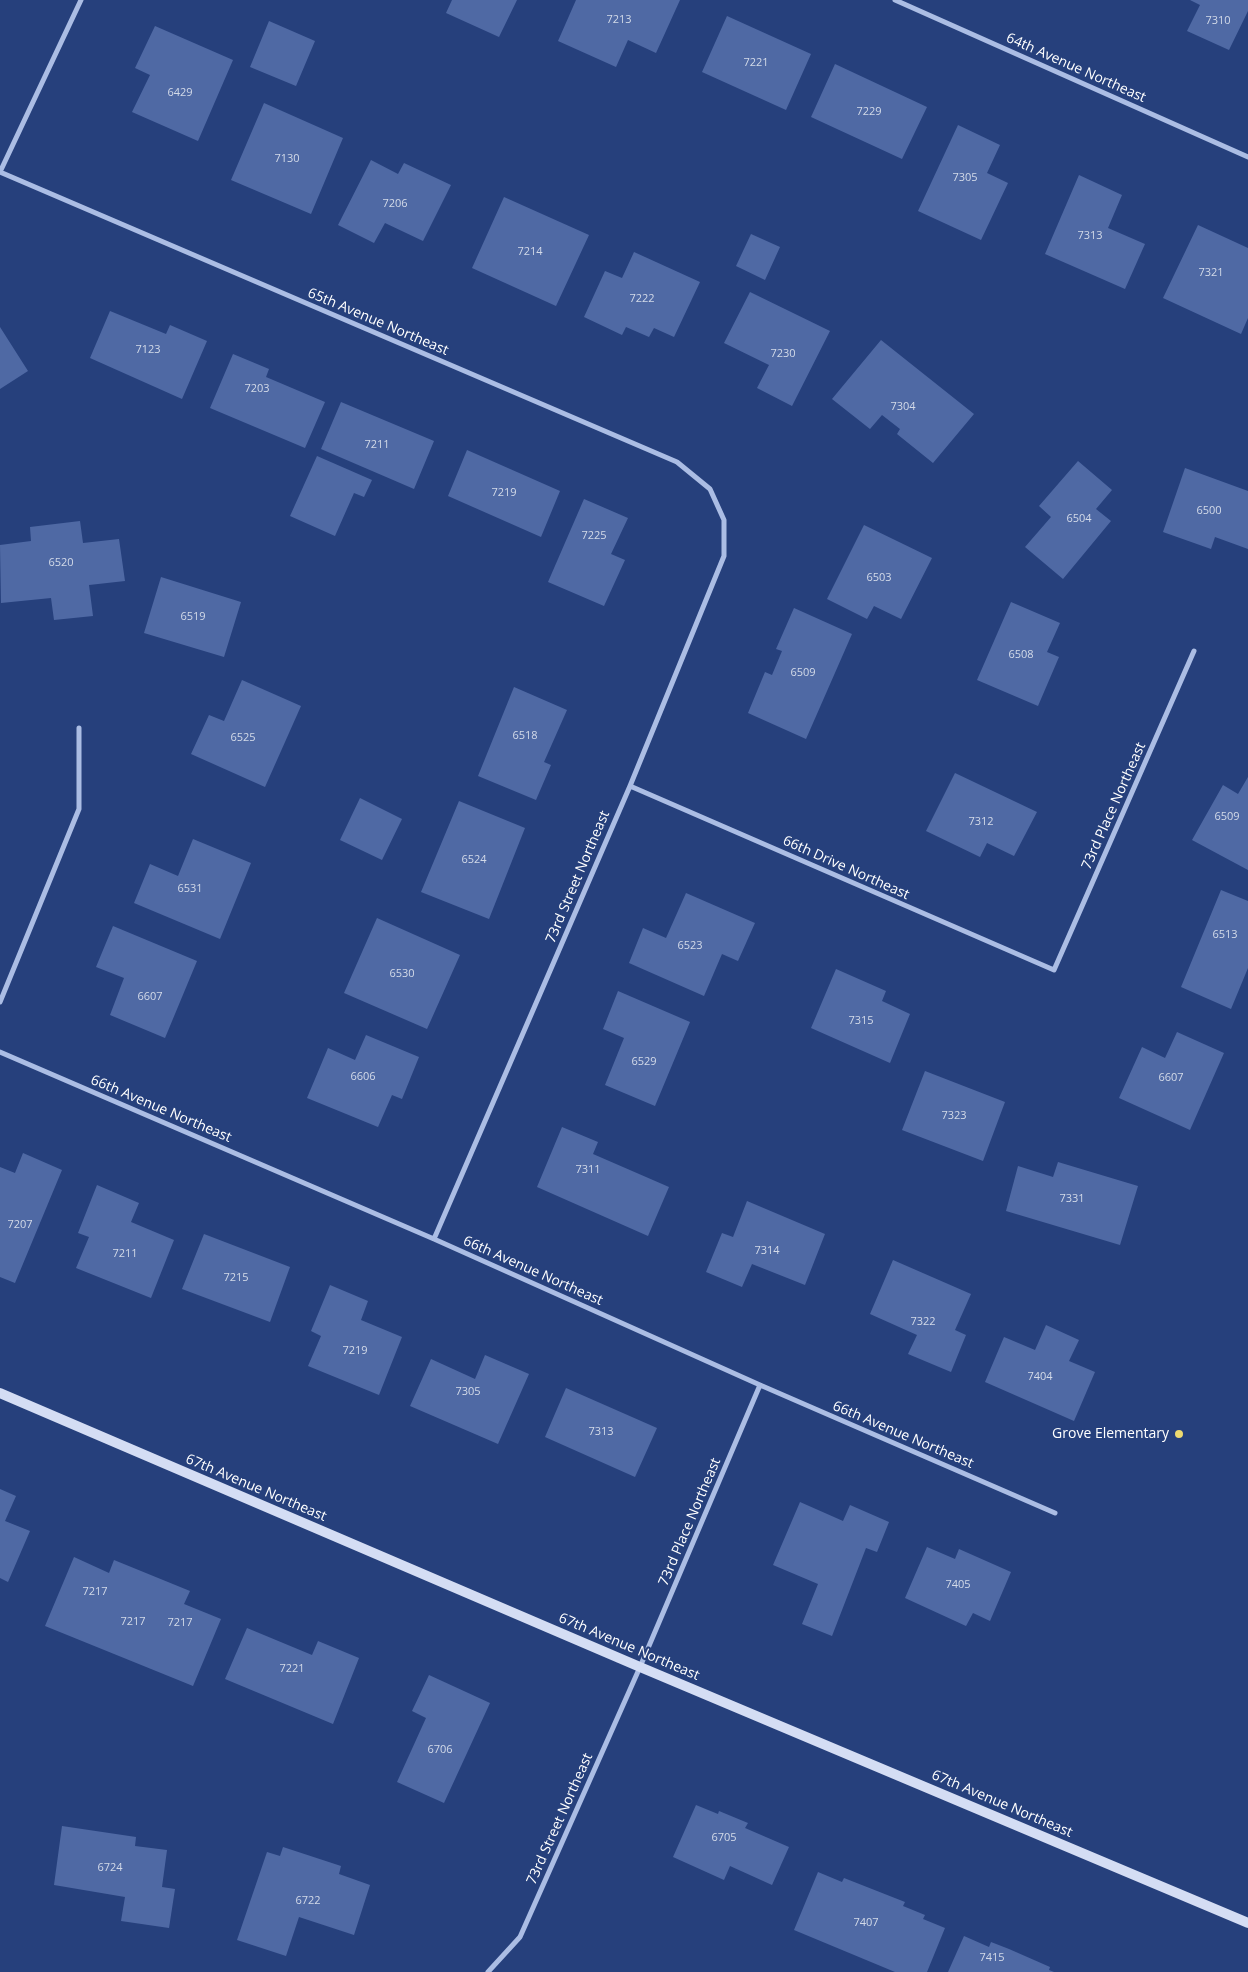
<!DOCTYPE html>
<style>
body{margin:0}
canvas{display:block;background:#26407c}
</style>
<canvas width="1248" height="1972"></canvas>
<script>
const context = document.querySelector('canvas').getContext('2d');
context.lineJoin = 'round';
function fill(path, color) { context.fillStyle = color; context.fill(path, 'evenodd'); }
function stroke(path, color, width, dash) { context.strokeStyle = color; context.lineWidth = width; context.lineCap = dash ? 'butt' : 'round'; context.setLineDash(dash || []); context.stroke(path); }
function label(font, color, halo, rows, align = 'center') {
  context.font = font + ' "Open Sans",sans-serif'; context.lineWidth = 4; context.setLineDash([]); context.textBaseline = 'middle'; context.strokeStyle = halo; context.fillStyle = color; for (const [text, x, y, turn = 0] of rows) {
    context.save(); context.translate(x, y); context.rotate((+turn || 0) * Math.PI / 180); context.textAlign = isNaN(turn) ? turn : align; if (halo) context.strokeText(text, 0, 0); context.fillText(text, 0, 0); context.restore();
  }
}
const building = new Path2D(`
 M452,0h65l-18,37 -53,-24z
 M576,0h104l-24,53 -28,-13 -12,27 -58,-26z
 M1190,0h58v11l-19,39 -42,-19 13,-26z
 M727,16l84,38 -25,56 -84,-38z
 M269,21l46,20 -19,45 -46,-19z
 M155,26l78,34 -35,81 -66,-29 18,-37 -15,-7z
 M835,64l92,43 -25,52 -91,-42z
 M264,103l79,35 -32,76 -80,-34z
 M958,125l42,20 -13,28 21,10 -27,57 -63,-29z
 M371,160l27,14 6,-11 47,22 -28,56 -38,-18 -11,20 -36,-18z
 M1079,175l43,20 -14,33 37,16 -20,45 -80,-35z
 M504,197l85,38 -33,71 -84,-38z
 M1198,225l50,23v70l-7,16 -78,-36z
 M751,234l29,13 -15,33 -29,-14z
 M634,252l66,30 -26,55 -20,-9 -5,9 -23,-10 -4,8 -38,-18 21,-46 17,7z
 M750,292l80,39 -38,75 -35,-18 12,-23 -45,-22z
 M110,311l56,23 4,-9 37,16 -25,58 -92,-41z
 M0,327l28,44 -28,18z
 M881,340l93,74 -41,49 -36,-29 3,-5 -18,-14 -12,14 -38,-30z
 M233,354l36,15 -3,8 59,25 -20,46 -95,-40z
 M341,402l93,39 -20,48 -93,-40z
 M467,450l93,41 -19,46 -93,-41z
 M317,456l55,24 -8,17 -10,-4 -19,43 -45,-20z
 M1078,461l34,29 -16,19 15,12 -48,58 -38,-32 26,-30 -12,-11z
 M1185,468l63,23v58l-33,-12 -4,12 -48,-17z
 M584,499l44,19 -17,36 14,6 -21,46 -56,-24z
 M80,521l3,22 36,-4 6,42 -36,4 4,31 -39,4 -3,-22 -50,5 -1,-58 31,-4 -1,-14z
 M864,525l68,33 -31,61 -27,-13 -7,13 -40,-20z
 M161,577l80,25 -17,55 -80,-24z
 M1011,602l49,21 -13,29 12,5 -21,49 -61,-26z
 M794,608l58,26 -46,105 -58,-26 17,-41 7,3 10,-24 -6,-2z
 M242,680l59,26 -36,81 -74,-33 18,-39 15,6z
 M514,687l53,23 -23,52 7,3 -15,35 -58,-24z
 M955,773l82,39 -23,44 -27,-13 -7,14 -54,-26z
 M1248,777v93l-56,-30 31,-55 15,9z
 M360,798l42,21 -20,41 -42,-20z
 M459,801l66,27 -36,91 -68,-27z
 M193,839l58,24 -31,76 -86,-36 16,-39 28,12z
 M1221,890l27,11v67l-17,41 -50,-22z
 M686,893l69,30 -17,38 -16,-7 -18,42 -75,-33 14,-35 23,10z
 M377,918l83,37 -33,74 -83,-36z
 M113,926l84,35 -32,77 -55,-23 14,-37 -28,-11z
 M836,969l50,22 -4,10 28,13 -20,49 -79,-35z
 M618,991l72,31 -35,84 -50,-21 19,-47 -21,-9z
 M1177,1032l47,21 -34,77 -71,-32 23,-51 23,11z
 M366,1035l53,22 -17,42 -10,-4 -14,32 -71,-29 21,-50 27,12z
 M925,1071l80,31 -22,59 -81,-31z
 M562,1127l36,15 -5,12 76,33 -21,49 -111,-49z
 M23,1153l39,17 -47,113 -15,-6v-110l15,6z
 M1058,1162l80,24 -18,59 -114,-34 12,-45 35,11z
 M97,1185l42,18 -8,19 43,18 -23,58 -75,-30 13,-31 -11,-4z
 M747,1201l78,33 -20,51 -53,-21 -10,23 -36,-15 16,-39 11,4z
 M204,1234l86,33 -20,55 -88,-33z
 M893,1260l78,34 -16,36 11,5 -15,37 -43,-18 9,-19 -47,-21z
 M330,1285l38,16 -7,19 41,17 -23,58 -71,-29 13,-30 -10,-5z
 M1046,1325l33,15 -10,21 26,11 -21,49 -89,-39 19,-45 31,13z
 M485,1355l44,19 -31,70 -88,-38 21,-47 44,20z
 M566,1388l91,40 -22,49 -90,-40z
 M0,1489l16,7 -11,25 25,10 -22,51 -8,-4z
 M800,1502l43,19 7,-16 39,17 -12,30 -11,-4 -34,88 -30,-12 16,-40 -45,-19z
 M927,1547l28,12 4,-10 52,23 -21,49 -17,-8 -7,13 -61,-28z
 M74,1557l35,16 5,-13 76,31 -6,13 37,15 -28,67 -148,-60z
 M247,1628l65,27 6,-14 41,17 -26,66 -108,-45z
 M429,1675l61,28 -46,100 -47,-21 29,-64 -14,-7z
 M696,1805l22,9 1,-3 29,12 -3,5 44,19 -17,38 -42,-19 -6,14 -51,-23z
 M62,1826l74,11 -1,9 32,4 -5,37 13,2 -6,39 -48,-7 4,-24 -71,-12z
 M283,1847l58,19 -2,8 31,11 -16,50 -55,-18 -13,39 -49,-16 30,-88 13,4z
 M818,1872l24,10 2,-4 61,24 -2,4 22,9 -2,4 22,9 -18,44h-32l-101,-42z
 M964,1936l25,11 2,-5 18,7 41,18 -1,3 5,2h-106z`);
const street = new Path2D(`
 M895,0l353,157
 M0,172l677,290 33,27 14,31v36l-94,230 -196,453
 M0,172l81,-172
 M630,786l424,184 140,-319
 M0,1002l79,-193v-81
 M0,1052l434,187 326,146 295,128
 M488,1972l32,-35 120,-270 120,-282`);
const secondary = new Path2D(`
 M0,1393l640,274 608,256`);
const markers = [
 [1179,1434,5,"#edda70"]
];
const numberNames = [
 ["7213",619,20],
 ["7310",1218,21],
 ["7221",756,63],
 ["6429",180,93],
 ["7229",869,112],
 ["7130",287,159],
 ["7305",965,178],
 ["7206",395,204],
 ["7313",1090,236],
 ["7214",530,252],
 ["7321",1211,273],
 ["7222",642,299],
 ["7123",148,350],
 ["7230",783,354],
 ["7203",257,389],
 ["7304",903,407],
 ["7211",377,445],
 ["7219",504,493],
 ["6500",1209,511],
 ["6504",1079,519],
 ["7225",594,536],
 ["6520",61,563],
 ["6503",879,578],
 ["6519",193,617],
 ["6508",1021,655],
 ["6509",803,673],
 ["6518",525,736],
 ["6525",243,738],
 ["6509",1227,817],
 ["7312",981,822],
 ["6524",474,860],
 ["6531",190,889],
 ["6513",1225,935],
 ["6523",690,946],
 ["6530",402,974],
 ["6607",150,997],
 ["7315",861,1021],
 ["6529",644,1062],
 ["6606",363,1077],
 ["6607",1171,1078],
 ["7323",954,1116],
 ["7311",588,1170],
 ["7331",1072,1199],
 ["7207",20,1225],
 ["7314",767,1251],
 ["7211",125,1254],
 ["7215",236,1278],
 ["7322",923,1322],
 ["7219",355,1351],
 ["7404",1040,1377],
 ["7305",468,1392],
 ["7313",601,1432],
 ["7405",958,1585],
 ["7217",95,1592],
 ["7217",133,1622],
 ["7217",180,1623],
 ["7221",292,1669],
 ["6706",440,1750],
 ["6705",724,1838],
 ["6724",110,1868],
 ["6722",308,1901],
 ["7407",866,1923],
 ["7415",992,1958]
];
const streetNames = [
 ["64th Avenue Northeast",1076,68,24],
 ["65th Avenue Northeast",378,322,23],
 ["73rd Place Northeast",1114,806,-66],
 ["66th Drive Northeast",846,868,24],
 ["73rd Street Northeast",578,877,-67],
 ["66th Avenue Northeast",161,1109,23],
 ["66th Avenue Northeast",533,1271,24],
 ["66th Avenue Northeast",903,1435,23],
 ["67th Avenue Northeast",256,1488,23],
 ["73rd Place Northeast",690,1522,-67],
 ["67th Avenue Northeast",629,1647,23],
 ["67th Avenue Northeast",1002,1804,23],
 ["73rd Street Northeast",560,1819,-66]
];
const poiNames = [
 ["Grove Elementary",1169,1434]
];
fill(building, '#4f69a4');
stroke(street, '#abbde4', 5);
stroke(secondary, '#d4ddf4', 10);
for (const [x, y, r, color] of markers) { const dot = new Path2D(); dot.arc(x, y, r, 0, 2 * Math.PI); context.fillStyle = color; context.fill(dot); stroke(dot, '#26407c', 2); }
label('11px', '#d3dae8', null, numberNames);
label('14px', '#fff', '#26407c', streetNames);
label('14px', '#fff', '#26407c', poiNames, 'right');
</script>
